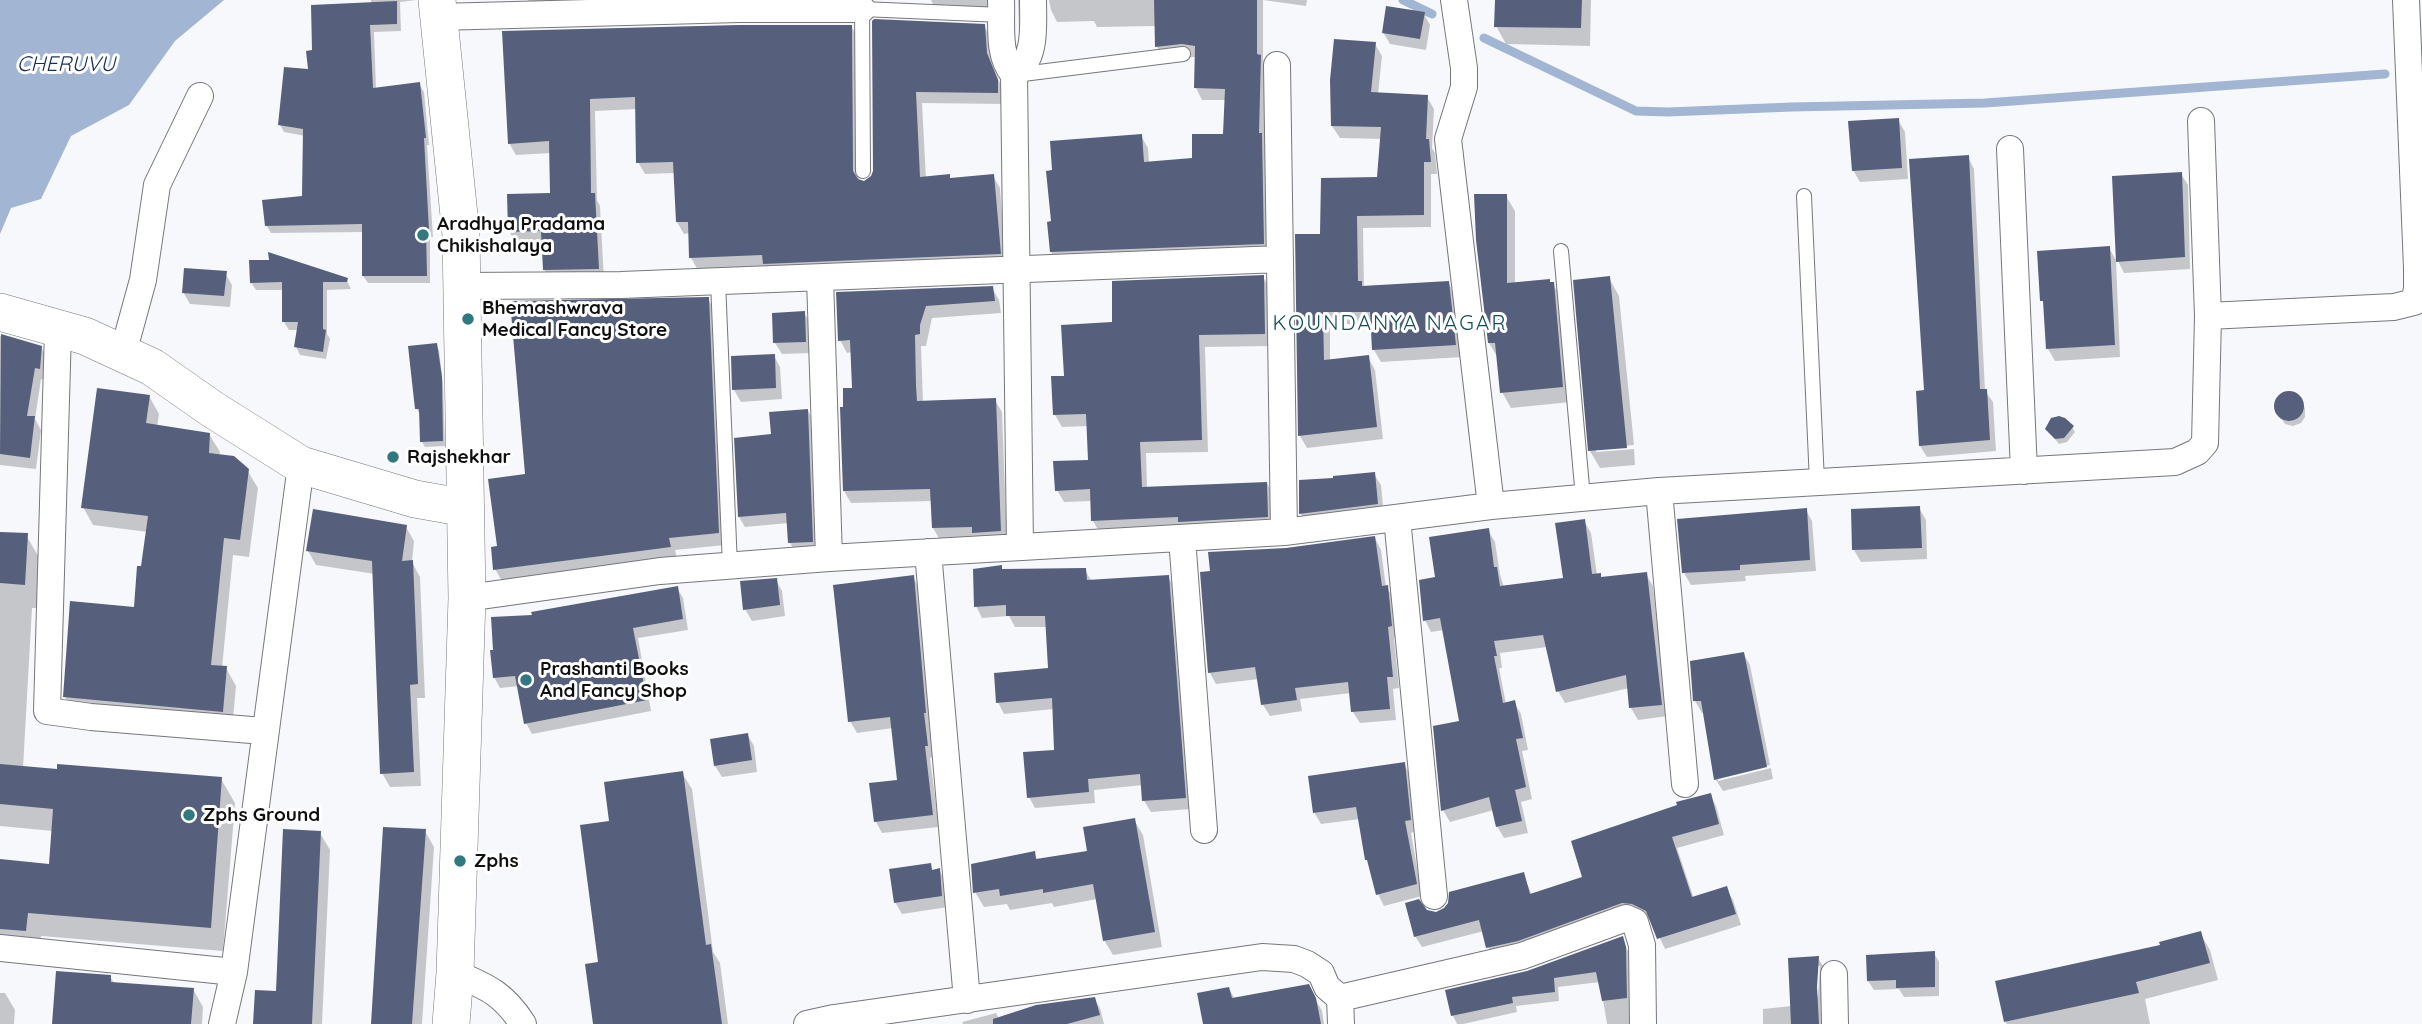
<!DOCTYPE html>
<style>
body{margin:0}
canvas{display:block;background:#f6f8fb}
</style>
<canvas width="2422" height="1024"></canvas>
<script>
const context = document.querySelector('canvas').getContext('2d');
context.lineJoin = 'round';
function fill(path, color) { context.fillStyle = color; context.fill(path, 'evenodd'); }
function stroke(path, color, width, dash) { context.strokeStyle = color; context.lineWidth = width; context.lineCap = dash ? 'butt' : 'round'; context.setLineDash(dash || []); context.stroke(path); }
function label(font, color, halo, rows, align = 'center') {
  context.font = font + ' Quicksand,sans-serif'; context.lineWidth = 6; context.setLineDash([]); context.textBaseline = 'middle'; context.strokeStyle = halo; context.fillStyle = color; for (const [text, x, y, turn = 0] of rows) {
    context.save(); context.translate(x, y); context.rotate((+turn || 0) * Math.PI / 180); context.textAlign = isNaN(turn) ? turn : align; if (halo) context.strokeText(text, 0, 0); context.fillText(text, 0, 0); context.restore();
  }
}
const water = new Path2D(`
 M0,0h224l-49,41 -46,64 -58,31 -30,63 -30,9 -11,26z`);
const shadow = new Path2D(`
 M371,0h45l-16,2 1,29 -27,1 2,57 43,-5 5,8 5,53h-2l6,92h-3v46h-62l-5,-7 1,-44 -93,1 -5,-8 38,-28 1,-61 -21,-4 -4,-7 30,-54 4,-19 57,-48z
 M528,0h35l1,9 -30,1z
 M931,0h67l-7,16 -53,-2z
 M1018,0h12l-7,40 -4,-7z
 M1049,0h258l-1,6 -43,-6v62l3,6 4,187 -212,9 -7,-12 90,-116 7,12 1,15 45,-4 31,-24 1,-35h-24l-6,-12v-31l-33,1 -6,-11 -1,-21 -59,1 -3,-6 -37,1 -6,-12z
 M1497,0h94l-1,46 -84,-2 -10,-18z
 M1424,14l6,11 -4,25 -36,-6 -7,-12z
 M873,22l111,4 7,12 2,28 11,27v11l-82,-1 4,76 23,-3 2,4 42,-4 7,12 6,78 -308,4 -7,-12 -1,-25 -6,1 -7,-12 -2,-49 -30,1 -7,-12 -1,-53 -42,2 2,89 3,6 4,75h-53l-7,-12 -1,-26h-27l-7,-12 42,-36v-42l-35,2 -7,-12 -5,-110 347,-7 7,12 1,143 5,1 8,-5 2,-6z
 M1375,44l7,12 -4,38 49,3 7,12 -2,39 3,5 2,21h-6v53l-68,1 1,60 84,-6 7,13 7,62 -81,5 -7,-12 -2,-26h-42v37l38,-4 7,13 8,69 -76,9 -7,-12 22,-201 56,-56 4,-40 -42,-1 -8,-12z
 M1898,120l7,12 3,47 -48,3 -7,-12z
 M1968,157l6,12 11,222 8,11 3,49 -69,6 -7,-11 6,-54z
 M2181,174l7,11 2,84 -66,4 -6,-12z
 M1506,196l9,15v73h38l9,15 9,103 -60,6 -9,-16 -4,-34 -9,-15z
 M2109,248l7,12 4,97 -65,4 -7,-12 -2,-42 -4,-7z
 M225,273l7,12 -2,22 -40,-3 -7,-12z
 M1263,277l7,12 1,57 -66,1 3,105 -62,1 1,35 120,-5 7,13v33l-174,4 -7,-12 -1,-20 -28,1 -7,-12 33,-28 -1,-36 -27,1 -7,-12 11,-38 48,-53z
 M1609,278l10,18 15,149 -38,4v3l38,-3 1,16 -35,3 -10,-17z
 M346,279l5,10 -24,1v44l3,5 -4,20 -26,-4 -4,-8 3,-17h-10l-5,-8v-32h-28l-5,-8z
 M992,288l7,12 2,13 -69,5 -6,28h-5l2,57 72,-3 7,12 5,131 -67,-3 -7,-12v-27l-82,2 -7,-12 1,-83 8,-18 -1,-38 -5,1 -7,-13 -2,-46z
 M708,299l7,12 10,234 -50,5 2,9 -175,22 -7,-12 4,-21 28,-72z
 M804,313l7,11 1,29 -30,1 -7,-11z
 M0,336l41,11 6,12 -1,21 -5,-1 -6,40 6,11 -5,39 -36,-4z
 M436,345l3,5 4,34 2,62 -20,1 -3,-5 -2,-28 -4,-6z
 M774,356l6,11 2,32 -41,3 -7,-12 -1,-32z
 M2288,393l8,2 9,13v9l-4,6 -8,3 -8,-2 -9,-13v-9l4,-6z
 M149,396l10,18 -2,13 52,7 11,18 -1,4 28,14 11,18 -9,69 -16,-2 -11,113h4l10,18 -4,43 -157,-14 -10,-18 70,-88 13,-77 -55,-7 -10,-18z
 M808,411l6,10 4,131 -22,1 -6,-10 -1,-20 -44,4 -6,-10 33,-81z
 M2072,427l3,5 -8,10 -8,2 -12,-15z
 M1374,474l7,11 3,31 -76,9 -7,-11 34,-34z
 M1919,508l7,12 1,39 -66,3 -7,-12z
 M1806,510l6,11 4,50 -71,5 1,5 -55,4 -7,-12z
 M1584,521l7,12 6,42 3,-1 2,5 44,-5 7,12 15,130 -30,4 -7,-12 -2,-20 -64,15 -7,-12 -11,-44 -47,6 2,15h-3l7,36 8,-2 7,12 7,36 -6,1 10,48 -11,3 7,31 -24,5 -7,-12 -3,-16 -44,12 -7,-12 18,-88 -17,-92 -13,2 -6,-12 12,-42 51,-48 7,12 5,33 4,12 61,-8z
 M406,527l8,14 -2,21 8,15 5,121h-8l4,88 -31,1 -8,-14 -7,-199 -59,-9 -8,-14z
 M0,534l26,1 14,24 -2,49h-6l-9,160 198,11 14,24 -12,148 -182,-15 -2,19 -39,-15v-79l51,5 2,-35 -53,-5z
 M1375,538l6,12 5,37 8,11 3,39 -3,1 5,50 -6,1 3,31 -36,3 -7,-11 -2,-19 -51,6 2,12 -32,5 -7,-11 -4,-26 -43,5 -6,-11 2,-100 74,-24z
 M1001,567l2,3h82l7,12 76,-5 7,11 16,221 -40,3 -7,-11 -1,-16 -49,5 1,13 -60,5 -6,-11 27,-46 -2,-42 -50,5 -6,-12 52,-32 -3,-43h-32l-6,-11 -27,2 -6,-12z
 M913,577l7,12 12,135h-3l4,33 -3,1 9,69 -57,6 -6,-11 23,-40 -6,-54 -36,5 -7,-12z
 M776,580l6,11 3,25 -33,5 -7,-12z
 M677,588l6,10 5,32 -50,8 13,73 -119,23 -6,-11 -7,-37 -19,2 -6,-11 40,-60z
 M1743,653l7,12 20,100 -52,13v3l53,-13 2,11 -50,12 -7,-11 -11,-68 -3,1 -7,-12z
 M747,734l7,12 3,26 -35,5 -7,-11z
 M1404,764l7,12 5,55 -5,2 11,63 -38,10 -6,-12 -18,-75 -39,5 -7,-12z
 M682,773l10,16 21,163 7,11 8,61h-133l16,-201z
 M1710,795l6,11 8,29 -47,13 17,51 32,-11 7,12 8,25 -76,24 -13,-28 -12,-7 -146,45 -6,-12 -4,-16 -62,16 -7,-11 11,-24 10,1 87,-39 9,21 53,-17z
 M1134,820l9,15 19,112 -49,8 -9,-15 -7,-41 -43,8 -2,-4 -42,7 -3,-6 -23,3 -9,-15 59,-39 4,8 51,-9z
 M425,831l9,16 -12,177h-50z
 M320,833l10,17 -8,174h-67l23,-31z
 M930,865l3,6 6,-1 7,12 2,25 -46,7 -7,-12z
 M2200,933l10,17 8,30 -73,19 5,25h-143l-2,-2z
 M1622,938l9,20v66h-24l-7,-42 -42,5 1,14 -43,5 1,6 -54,12h-6l-4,-8 -6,-25 81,-18z
 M1934,953l5,9v34l-35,1 -5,-8 -25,1 -6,-9z
 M1818,958l6,10 -1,56h-60v-15l29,-3zM1817,966h3l-2,30h-3z
 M110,977l5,7 78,5 10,18 -1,17h-148z
 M1308,986l14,25 2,13h-119l24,-35 6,10z
 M0,993h5l10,17 -1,14h-14z
 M1094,999l6,9 4,16h-70z
 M996,1013l6,11h-39l-1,-2z`);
const stream = new Path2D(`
 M1403,0l29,14
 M1484,38l152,73 32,1 124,-5 193,-4 400,-29`);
const building = new Path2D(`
 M1154,0h103v54l4,1 -2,78h3l2,111 -214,8 -3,-30 4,-1 -5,-50 6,-1 -2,-29 92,-7 2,28 48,-4v-24h31l2,-45 -31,-1 1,-42 -13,-2 -27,3z
 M1495,0h87l-1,28 -87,-1z
 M397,1v23l-27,1 3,63 47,-6 6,56h-2l5,92h-3l1,46h-65v-52l-97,2 -3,-26 40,-4 1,-67 -25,-4 6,-58 24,2 -2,-18 6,-1 -1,-45z
 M1386,6l39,6 -5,27 -38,-6z
 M874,19l111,5 2,29 11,27v13l-82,-1 4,85 30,-3v4l44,-4 7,80 -238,10 -1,-9 -73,3 -1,-36h-12l-3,-60 -37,1 -1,-66 -45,2 1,94h4l4,76 -56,1 -2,-39 -33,1 -1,-38 43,-1 -1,-52 -41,3 -6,-113 237,-6h113l1,146 5,8 6,2 7,-5 2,-5 -1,-150z
 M1334,39l42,3 -5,50 57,3 -2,44h3l2,23h-7v53l-67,1 1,65h4v5l87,-5 7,64 -84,5 -2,-38h-47l1,48 45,-5 8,72 -79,9 -3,-202h25l1,-56 56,-1 4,-50 -50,-1 -1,-46z
 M1899,118l3,50 -50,3 -4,-50z
 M1969,155l11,234h7l3,51 -71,6 -3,-55 8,-1 -15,-231z
 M2182,172l3,85 -69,5 -4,-86z
 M1474,194h33v89l43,-4v3h4l9,105 -63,6 -5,-50h-7l-12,-103z
 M2110,246l5,99 -69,4 -3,-48h-3l-3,-50z
 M268,252l80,26 -1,4h-24v47l3,1 -3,22 -29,-5 4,-25h-16v-40l-32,1 -1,-23h20z
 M184,268l43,3 -3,25 -42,-3z
 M1264,275l1,59 -66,1 3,105 -62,2 2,45 125,-5 1,35 -90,5v-5l-87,4 -1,-32 -35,2 -2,-30 35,-1 -2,-46 -33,1 -2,-39h13l-3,-51 51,-3v-41z
 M1610,276l17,172 -39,3 -15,-171z
 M993,286l2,15 -69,5 -6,19v9l-5,1 1,51 1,15 79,-3 5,133 -29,2v-6l-40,1 -2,-39 -87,2 -3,-84h3v-19h9l-2,-48 -12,1 -2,-49z
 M709,297l10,236 -50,5 2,9 -178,23 -2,-23 6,-1 -9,-67 37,-5 -15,-173z
 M805,311l1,31 -33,1 -1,-30z
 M1,334l41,12 -2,23 -5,-1 -8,48h8l-5,42 -30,-4z
 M437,343l5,34 1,64 -23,1 -1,-33h-4l-7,-63z
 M775,354l1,34 -44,2 -1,-34z
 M97,388l53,7 -4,28 64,10 -1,20 25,3 15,13 -9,71 -16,-2 -13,127 16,1 -4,46 -160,-15 7,-96 64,6 3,-41h4l7,-50 -67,-8z
 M2274 406a15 15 0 1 1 30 0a15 15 0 1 1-30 0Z
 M808,409l5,133 -25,1 -2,-30 -48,4 -4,-79 37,-4 -2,-22z
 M2059,416l6,2 9,8 -10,12 -9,1 -10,-10 6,-11z
 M1375,472l3,32 -79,10v-34l34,-2v-2z
 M1920,506l2,42 -70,2 -1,-41z
 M1807,508l3,52 -70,5v5l-58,3 -5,-54z
 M313,509l94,16 -5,36 11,-1 5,124 -8,1 4,87 -34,2 -8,-213 -66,-10z
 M1585,519l7,55 9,-1v4l46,-5 15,133 -33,3 -3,-33 -70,17 -13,-57 -49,6 3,15h-3l9,47 12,-3 8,38 -7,1 10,48 -11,3 7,31 -26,6 -7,-30 -48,14 -8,-85 26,-5 -19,-103 -17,3 -4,-41 16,-3 -6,-40 60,-9 5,39h3l3,19 63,-8 -8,-55z
 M0,532l28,1 -3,52 -25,-2z
 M1375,536l7,50 6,-1 4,41 -4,1 5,50h-6l3,32 -39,3 -3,-30 -53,6 2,12 -36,5 -6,-38 -47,6 -8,-101 10,-1 -2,-19 78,-4z
 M1002,565v4l84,-1 1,12 82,-5 17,223 -44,3 -2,-27 -52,5 1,13 -62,6 -4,-46 31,-2 -2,-52 -56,5 -2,-30 54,-5 -3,-52h-39v-11l-32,2 -1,-38z
 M914,575l12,138h-2l4,33h-3l8,69 -59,7 -5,-39 28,-3 -7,-63 -42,5 -15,-137z
 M777,578l3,27 -37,5 -3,-29z
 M678,586l5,33 -50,9 14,72 -123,24 -9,-48 -22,2 -3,-28h3l-2,-33 41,-2 -1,-3z
 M1744,652l23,115 -53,13 -13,-79h-8l-3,-40z
 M748,733l4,27 -38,6 -4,-27z
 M1405,762l6,58 -6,1 12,63 -41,11 -9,-35h-2l-9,-53 -43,6 -5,-37z
 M0,764l57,5v-5l165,13 -11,151 -183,-15 -2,18 -26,-2v-70l49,5 4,-55 -53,-5z
 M683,771l23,174 5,-1 11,80h-129l-8,-60 13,-2 -18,-137 29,-4 -5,-39z
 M1711,793l8,31 -47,13 20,60 35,-11 9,28 -79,25 -11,-28 -14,-7 -10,-1 -104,38 -32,7 -7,-28 -65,17 -9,-34 14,-4 8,11 9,2 8,-4 4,-5 1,-11 75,-20 6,22 52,-17 -11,-36 106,-36 -1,-3z
 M1135,818l20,114 -52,9 -10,-57 -50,9v-4l-43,7 -1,-7 -26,4 -2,-29 64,-13 1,8 51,-8 -4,-24z
 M383,827l43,2 -14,195h-41z
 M283,829l38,2 -9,193h-59l2,-34 21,1z
 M931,863l1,7 8,-2 2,28 -48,7 -5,-34z
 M2201,931l9,32 -74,19 3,11 -135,29 -9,-41 165,-36 -1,-3z
 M1623,936l3,11 1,51 -25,3 -6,-29 -42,6 1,14 -43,5 1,6 -62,13 -6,-26 82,-19z
 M1935,951v36l-39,1v-8l-29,1 -1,-26z
 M1819,956l-2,31 2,37h-28l-3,-66z
 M56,971l55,4v7l83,6 -3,36h-139z
 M1309,984l7,14 5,26h-118l-6,-31 32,-6 3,11z
 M1095,997l5,18 -33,9h-74v-5l43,-14z`);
const lane = new Path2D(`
 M862,5l1,166
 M862,9l140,6
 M1015,75l168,-21
 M1804,196l13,286
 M1561,251l22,247
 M718,282l12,284`);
const street = new Path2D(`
 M1001,0c1,25 -4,55 13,75
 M1454,0l10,68v19l-16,52 43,367
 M438,17l301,-8h123
 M1277,65l7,467
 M2201,121l7,195
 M2010,149l14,322
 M820,278l9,280
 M461,286l160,-1 659,-26
 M58,330l-11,381 44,6 173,14
 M123,353l20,-73 14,-95 43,-89
 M1659,491l26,293
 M1397,518l37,378
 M1182,538l22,292
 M1020,547l-6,-472c23,-17 19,-49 19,-75
 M928,552l39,448
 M467,598l193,-27 169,-13 455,-26 207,-26 168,-15 516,-29 22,-10 8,-9 3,-127 186,-9 20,-5 3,-13v-21l-11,-268
 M0,948l234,24
 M455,973c32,14 48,20 68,51
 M1834,974l1,50
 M1340,998l1,26
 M222,1024l12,-52 67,-507
 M807,1024l27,-6 428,-61 32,2 13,5 14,9 6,14 13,11 182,-42 104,-38 9,4 7,23 1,79`);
const secondary = new Path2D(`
 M437,0l24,235 6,363 -12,375 -4,51
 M0,312l85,24 67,31 60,42 89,56 114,34 51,9`);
const markers = [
 [423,235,7,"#307980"],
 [468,319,7,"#307980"],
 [393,457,7,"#307980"],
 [526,680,7,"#307980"],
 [189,815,7,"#307980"],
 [460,861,7,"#307980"]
];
const poiNames = [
 ["Aradhya Pradama",437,224],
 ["Chikishalaya",437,246],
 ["Bhemashwrava",482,308],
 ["Medical Fancy Store",482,330],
 ["Rajshekhar",407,457],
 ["Prashanti Books",540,669],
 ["And Fancy Shop",540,691],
 ["Zphs Ground",203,815],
 ["Zphs",474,861]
];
const waterNames = [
 ["CHERUVU",66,65]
];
const neighbourhoodNames = [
 ["KOUNDANYA NAGAR",1390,324]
];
fill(water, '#a2b6d3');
fill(shadow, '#0003');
stroke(stream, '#a2b6d3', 9);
fill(building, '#56607c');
stroke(lane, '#76777b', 16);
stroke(street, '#76777b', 28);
stroke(secondary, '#76777b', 38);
stroke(lane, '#fff', 14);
stroke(street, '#fff', 26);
stroke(secondary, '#fff', 37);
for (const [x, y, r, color] of markers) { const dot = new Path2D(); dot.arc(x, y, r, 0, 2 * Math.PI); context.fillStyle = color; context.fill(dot); stroke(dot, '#fff', 2.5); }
label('bold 19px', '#0f0f10', '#fff', poiNames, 'left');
label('italic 21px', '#162f56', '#fff', waterNames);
context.letterSpacing = '2px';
label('21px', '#135056', '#fff', neighbourhoodNames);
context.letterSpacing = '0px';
</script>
